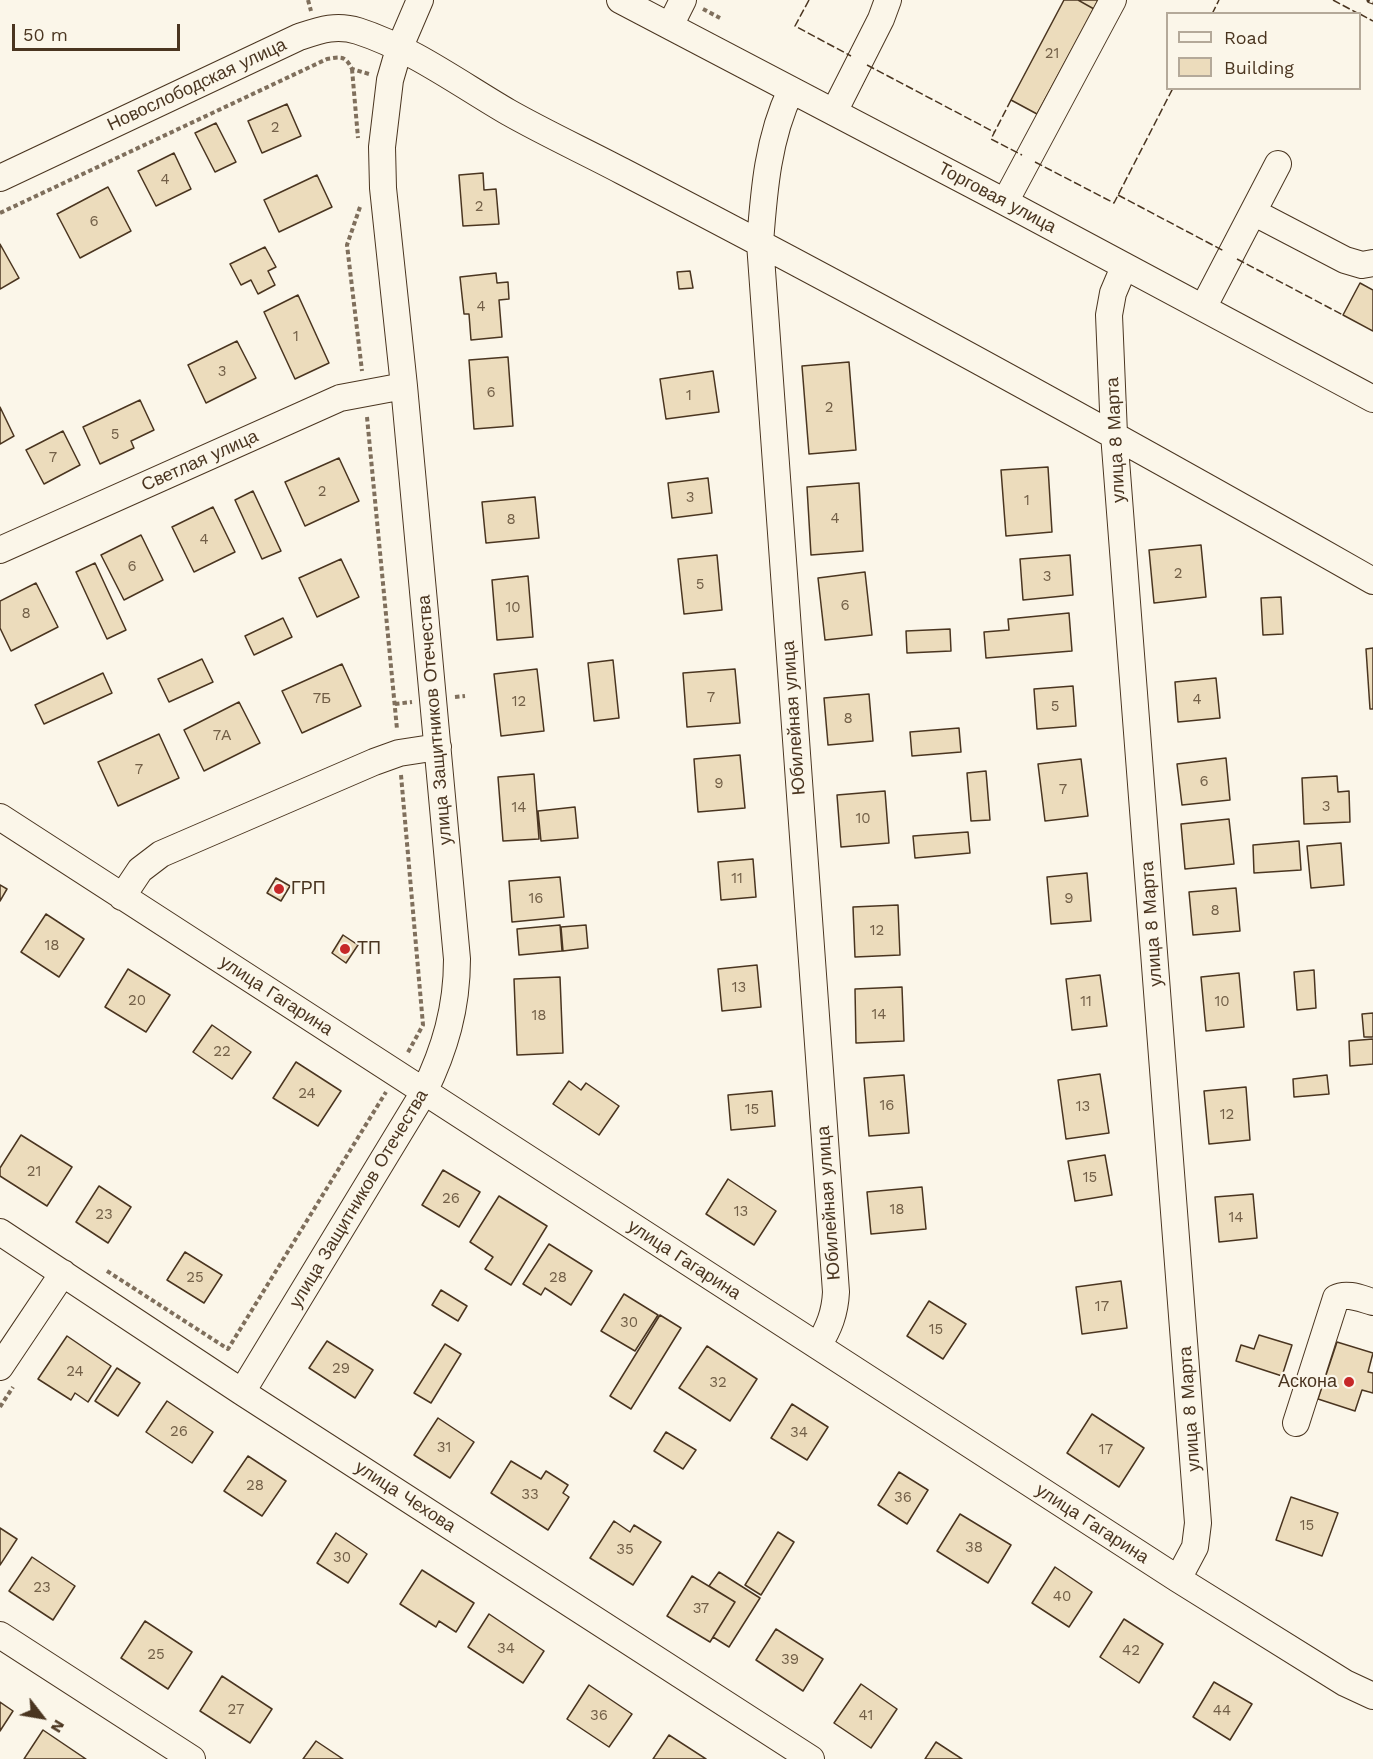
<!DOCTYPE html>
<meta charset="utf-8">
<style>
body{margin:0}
#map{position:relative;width:1373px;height:1759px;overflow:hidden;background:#fbf6e9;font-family:"Work Sans",sans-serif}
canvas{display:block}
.legend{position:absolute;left:1166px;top:12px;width:195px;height:78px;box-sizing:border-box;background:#fbf6e9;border:2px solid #b4a999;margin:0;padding:8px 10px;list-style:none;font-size:18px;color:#4a3520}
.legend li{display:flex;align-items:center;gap:12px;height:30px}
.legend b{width:30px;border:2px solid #b4a999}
.north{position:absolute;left:12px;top:1687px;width:60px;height:60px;-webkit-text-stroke:4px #fbf6e9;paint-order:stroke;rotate:121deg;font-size:16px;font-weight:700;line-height:24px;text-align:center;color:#4a3520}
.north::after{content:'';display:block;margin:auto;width:21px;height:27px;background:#4a3520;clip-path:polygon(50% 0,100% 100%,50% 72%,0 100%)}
.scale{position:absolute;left:12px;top:24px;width:168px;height:27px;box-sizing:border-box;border:3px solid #4a3520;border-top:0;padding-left:8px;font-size:18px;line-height:21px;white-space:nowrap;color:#4a3520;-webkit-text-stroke:4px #fbf6e9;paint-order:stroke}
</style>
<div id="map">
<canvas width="1373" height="1759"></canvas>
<ul class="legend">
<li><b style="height:8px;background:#fbf6e9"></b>Road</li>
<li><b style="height:16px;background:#ecdcbc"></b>Building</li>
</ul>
<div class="north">N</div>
<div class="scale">50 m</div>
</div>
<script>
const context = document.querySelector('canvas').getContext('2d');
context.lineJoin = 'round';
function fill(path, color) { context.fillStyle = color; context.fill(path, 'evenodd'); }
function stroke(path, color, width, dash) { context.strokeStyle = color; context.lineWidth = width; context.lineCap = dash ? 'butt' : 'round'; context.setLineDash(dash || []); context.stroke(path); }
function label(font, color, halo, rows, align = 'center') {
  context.font = font + ' "Work Sans",sans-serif'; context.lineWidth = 4.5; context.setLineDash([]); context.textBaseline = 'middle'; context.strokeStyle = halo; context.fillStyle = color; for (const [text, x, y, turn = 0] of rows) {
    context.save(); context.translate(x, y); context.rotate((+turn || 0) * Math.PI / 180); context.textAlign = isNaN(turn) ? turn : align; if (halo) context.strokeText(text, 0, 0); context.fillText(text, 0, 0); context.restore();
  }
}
const building = new Path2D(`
 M1064,0h14l16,9 -57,105 -26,-14z
 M1078,0h20l-4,9z
 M287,104l14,32 -39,17 -14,-32z
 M216,123l20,39 -21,10 -20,-39z
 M174,153l17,36 -35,17 -18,-35z
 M483,173l1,17 12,-1 3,35 -36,2 -4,-51z
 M317,175l15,32 -53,25 -15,-32z
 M108,187l23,44 -51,27 -23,-44z
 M0,244l19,34 -19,11z
 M265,247l11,20 -8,4 7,14 -17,9 -7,-14 -10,5 -11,-21z
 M690,271l3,17 -14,1 -2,-17z
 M496,273l1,10 11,-1 1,17 -10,1 3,37 -31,3 -2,-26h-5l-4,-37z
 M1360,283l13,7v41l-30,-16z
 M298,295l31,68 -34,16 -31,-67z
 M237,341l19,37 -50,25 -18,-38z
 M508,357l5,69 -39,3 -5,-69z
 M849,362l7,88 -47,4 -7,-88z
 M713,371l6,41 -53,7 -6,-40z
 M140,400l14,30 -23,11 3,7 -34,16 -17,-37z
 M0,407l14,29 -14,8z
 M63,431l17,34 -36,19 -18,-34z
 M339,458l20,43 -54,25 -20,-44z
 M1048,467l4,65 -46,4 -5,-66z
 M708,478l4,35 -40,5 -4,-35z
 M859,483l4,68 -52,4 -4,-68z
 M253,491l28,60 -19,8 -27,-59z
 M535,497l4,41 -53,5 -4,-41z
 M213,507l22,45 -41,20 -22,-45z
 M141,535l22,45 -39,20 -23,-45z
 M1201,545l5,52 -52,6 -5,-53z
 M717,555l5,55 -38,4 -6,-55z
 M1070,555l3,40 -50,5 -3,-41z
 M341,559l18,38 -42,20 -18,-39z
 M95,563l31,67 -19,9 -31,-67z
 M865,572l7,63 -47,5 -7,-62z
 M528,576l5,61 -36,3 -5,-60z
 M36,583l22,44 -47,24 -11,-23v-27z
 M1281,597l2,37 -20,1 -2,-37z
 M1069,613l3,38 -86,7 -2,-26 25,-2 -1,-11z
 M283,618l9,19 -38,18 -9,-19z
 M950,629l1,22 -44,2 -1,-22z
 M1373,648v61h-3l-4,-60z
 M202,659l11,23 -44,20 -11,-23z
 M613,660l6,58 -25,3 -6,-58z
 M342,664l19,42 -59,27 -20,-42z
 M537,669l7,62 -43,5 -7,-62z
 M735,669l5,54 -53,4 -4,-54z
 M103,673l9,20 -68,31 -9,-19z
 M1216,678l4,40 -42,4 -3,-40z
 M1073,686l3,40 -39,3 -3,-40z
 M869,694l4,47 -45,4 -4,-47z
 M239,702l21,41 -56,28 -20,-41z
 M959,728l2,24 -49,4 -2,-24z
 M159,734l20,44 -61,28 -20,-44z
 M740,755l5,53 -47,4 -4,-53z
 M1226,758l4,42 -48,5 -5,-41z
 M1081,759l7,57 -43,5 -7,-57z
 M986,771l4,49 -19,1 -4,-48z
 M534,774l5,65 -36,2 -5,-64z
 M1337,776l1,16 11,-1 1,31 -46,2 -2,-46z
 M885,791l4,52 -48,4 -4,-52z
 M575,807l3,31 -37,3 -3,-30z
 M1229,819l5,45 -49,5 -4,-45z
 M968,832l2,21 -55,5 -2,-22z
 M1299,841l2,29 -47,3 -1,-28z
 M1341,843l3,42 -33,3 -4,-42z
 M753,859l3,38 -35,3 -3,-38z
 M1087,873l4,48 -40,3 -4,-47z
 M560,877l4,40 -52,5 -3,-41z
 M276,878l14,8 -9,15 -14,-8z
 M0,885l7,4 -7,12z
 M1236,888l4,43 -47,4 -4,-43z
 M898,905l2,50 -45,2 -2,-50z
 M46,914l38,25 -25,38 -38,-25z
 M560,925l2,26 -43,4 -2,-26z
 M586,925l2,23 -25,3 -2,-24z
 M343,935l15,10 -12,18 -14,-10z
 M757,965l4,42 -39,4 -4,-42z
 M128,969l42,26 -24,37 -41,-25z
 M1314,970l2,38 -19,2 -3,-38z
 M1239,973l5,54 -38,4 -5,-54z
 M1100,975l7,51 -35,4 -6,-51z
 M560,977l3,76 -46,2 -3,-76z
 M902,987l2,54 -48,2 -1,-54z
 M1373,1013v24h-9l-2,-23z
 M212,1025l39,27 -19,27 -39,-27z
 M1373,1039v25l-23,2 -1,-25z
 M296,1062l45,29 -23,35 -45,-28z
 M1100,1074l9,59 -43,6 -8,-59z
 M904,1075l5,58 -40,3 -5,-58z
 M1327,1075l2,19 -35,3 -1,-18z
 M569,1081l12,9 5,-7 33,23 -20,29 -46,-31z
 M1246,1087l4,53 -41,4 -5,-53z
 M772,1091l3,35 -44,4 -3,-35z
 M21,1135l51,32 -25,39 -47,-30v-8z
 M1105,1155l7,40 -37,6 -7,-40z
 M443,1170l37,22 -21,35 -37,-22z
 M728,1179l48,32 -22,34 -48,-31z
 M99,1186l32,21 -23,36 -32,-21z
 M922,1187l4,42 -55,5 -4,-42z
 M1253,1194l4,44 -38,4 -4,-45z
 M499,1196l48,30 -36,59 -26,-16 8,-12 -23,-15z
 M549,1244l43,27 -21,34 -26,-17 -4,7 -18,-11z
 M185,1252l37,23 -18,28 -37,-23z
 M1121,1281l6,47 -45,6 -6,-47z
 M441,1290l26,16 -9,15 -26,-16z
 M624,1294l34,21 -23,36 -34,-20z
 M929,1301l37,23 -23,35 -36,-23z
 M660,1315l21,13 -50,81 -21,-13z
 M1259,1335l33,10 -10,31 -46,-15 5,-16 13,4z
 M67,1336l44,30 -23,36 -13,-9 -4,7 -33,-21z
 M327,1341l46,29 -18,28 -46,-30z
 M1337,1342l36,11 -5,19 5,1v20l-11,-3 -7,21 -37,-12z
 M445,1344l16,10 -30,49 -17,-10z
 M707,1346l50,33 -27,42 -51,-33z
 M117,1368l23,15 -22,33 -23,-15z
 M167,1401l46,31 -21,31 -46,-31z
 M792,1404l36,23 -21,33 -36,-22z
 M1092,1414l52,34 -25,39 -52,-34z
 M438,1418l36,24 -24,36 -36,-23z
 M666,1432l30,18 -13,19 -29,-18z
 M248,1456l38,25 -24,35 -38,-25z
 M511,1461l30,18 5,-8 22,14 -5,8 6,4 -21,33 -57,-37z
 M899,1472l29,18 -21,34 -29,-19z
 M1291,1497l47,16 -16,43 -46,-16z
 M960,1514l51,31 -23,38 -51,-32z
 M614,1521l16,11 4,-7 27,17 -28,43 -43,-27z
 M0,1528l17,11 -17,26z
 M778,1532l16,10 -33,53 -16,-10z
 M336,1533l31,21 -19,29 -31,-20z
 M32,1557l43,29 -22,34 -44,-29z
 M1055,1567l37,25 -23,35 -37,-24z
 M422,1570l52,33 -18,29 -17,-11 -3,6 -36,-23z
 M719,1572l41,26 -31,49 -16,-10 22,-35 -26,-16z
 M692,1576l43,26 -25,40 -43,-26z
 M489,1614l55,37 -21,32 -55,-36z
 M1124,1619l39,25 -24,39 -39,-26z
 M145,1621l47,31 -24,37 -47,-31z
 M776,1629l47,30 -20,32 -47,-31z
 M222,1676l50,33 -22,34 -50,-32z
 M1214,1682l38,22 -22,36 -37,-23z
 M861,1684l36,25 -26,39 -37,-25z
 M589,1685l43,29 -23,33 -42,-28z
 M0,1702l13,9 -13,20z
 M43,1730l43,29h-62z
 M669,1735l37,24h-53z
 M316,1741l27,18h-40z
 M936,1742l26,17h-37z`);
const path = new Path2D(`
 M308,0l3,11
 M703,9l17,9
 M352,69l6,69
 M360,207l-13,38 15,126
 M0,213l327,-154c14,-2 18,-4 25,10l17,5
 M367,417l30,312
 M455,697l10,-1
 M395,704l17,-2
 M401,775l22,250 -16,29
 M107,1271l121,78 158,-257
 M0,1407l13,-20`);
const minor = new Path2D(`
 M620,0l385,202 368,197
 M670,26l13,-26
 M791,90c-23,48 -27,100 -31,153l76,1049c-1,21 -7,36 -18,54
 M834,112l47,-93 7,-19
 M0,178l299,-141c21,-7 37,-13 59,-6 53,17 102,53 150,81 37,21 76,39 114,59 253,131 503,269 751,410
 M1005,202l108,-202
 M1253,212l92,48 17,5 11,-2
 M1124,267l-11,26 -4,22 5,119 84,1089 -3,24 -17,32
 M1203,308l75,-144
 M0,550l340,-152 64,-12
 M0,817l1178,762 167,104 28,13
 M122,897l18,-27 21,-16 213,-92 25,-9 39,-6
 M0,1232l242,160 569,367
 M0,1367l63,-94
 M242,1392l182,-300c21,-43 33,-84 33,-133l-53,-573 -21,-198 -1,-41 8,-67 9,-31 21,-49
 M1296,1423l40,-125c11,-6 26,1 37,4
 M0,1635l192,124`);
const rail = new Path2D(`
 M1370,0l3,1`);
const fence = new Path2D(`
 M809,0l-14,26 56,30
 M1333,0l26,14
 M1212,14l7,-14
 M1360,14l13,7
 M867,65l127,67
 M1011,100l-20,39 31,16
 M1035,162l79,41 59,-115
 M1118,195l106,56
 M1237,259l106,56`);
const markers = [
 [279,889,6,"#c62828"],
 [345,949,6,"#c62828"],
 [1349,1382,6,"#c62828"]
];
const numberNames = [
 ["21",1052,54],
 ["2",275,128],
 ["4",165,180],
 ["2",479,207],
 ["6",94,222],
 ["4",481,307],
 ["1",296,337],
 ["3",222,372],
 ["6",491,393],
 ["1",689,396],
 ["2",829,408],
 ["5",115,435],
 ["7",53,458],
 ["2",322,492],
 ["3",690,498],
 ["1",1027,501],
 ["4",835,519],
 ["8",511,520],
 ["4",204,540],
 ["6",132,567],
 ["2",1178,574],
 ["3",1047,577],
 ["5",700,585],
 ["6",845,606],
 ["10",513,608],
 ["8",26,614],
 ["7",711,698],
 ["7Б",322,699],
 ["4",1197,700],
 ["12",519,702],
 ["5",1055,707],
 ["8",848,719],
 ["7А",222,736],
 ["7",139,770],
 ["6",1204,782],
 ["9",719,784],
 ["7",1063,790],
 ["3",1326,807],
 ["14",519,808],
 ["10",863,819],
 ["11",737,879],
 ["16",536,899],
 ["9",1069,899],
 ["8",1215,911],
 ["12",877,931],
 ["18",52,946],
 ["13",739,988],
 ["20",137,1001],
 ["11",1086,1002],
 ["10",1222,1002],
 ["14",879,1015],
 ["18",539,1016],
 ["22",222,1052],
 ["24",307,1094],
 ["16",887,1106],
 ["13",1083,1107],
 ["15",752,1110],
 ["12",1227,1115],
 ["21",34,1172],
 ["15",1090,1178],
 ["26",451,1199],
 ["18",897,1210],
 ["13",741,1212],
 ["23",104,1215],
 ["14",1236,1218],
 ["25",195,1278],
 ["28",558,1278],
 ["17",1102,1307],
 ["30",629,1323],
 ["15",936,1330],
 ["29",341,1369],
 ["24",75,1372],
 ["32",718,1383],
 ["26",179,1432],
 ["34",799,1433],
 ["31",444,1448],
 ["17",1106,1450],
 ["28",255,1486],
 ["33",530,1495],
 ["36",903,1498],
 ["15",1307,1526],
 ["38",974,1548],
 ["35",625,1550],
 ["30",342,1558],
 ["23",42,1588],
 ["40",1062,1597],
 ["37",701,1609],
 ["34",506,1649],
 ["42",1131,1651],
 ["25",156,1655],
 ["39",790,1660],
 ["27",236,1710],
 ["44",1222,1711],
 ["36",599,1716],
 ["41",866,1716]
];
const streetNames = [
 ["Новослободская улица",197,85,-25],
 ["Торговая улица",997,198,28],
 ["улица 8 Марта",1116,440,-93],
 ["Светлая улица",200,461,-24],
 ["Юбилейная улица",794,718,-94],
 ["улица Защитников Отечества",435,720,-95],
 ["улица 8 Марта",1152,924,-94],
 ["улица Гагарина",276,996,33],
 ["улица Защитников Отечества",359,1199,-59],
 ["Юбилейная улица",829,1203,-94],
 ["улица Гагарина",684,1260,33],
 ["улица 8 Марта",1190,1409,-94],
 ["улица Чехова",405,1497,33],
 ["улица Гагарина",1092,1524,33]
];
const poiNames = [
 ["ГРП",291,889],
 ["ТП",357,949],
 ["Аскона",1337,1382,"right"]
];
fill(building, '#ecdcbc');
stroke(building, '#4a3520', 1.5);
stroke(minor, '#4a3520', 28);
stroke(path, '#7f6f5c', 4, [4.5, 3]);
stroke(minor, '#fbf6e9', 26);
stroke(rail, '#4a3520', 7);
stroke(rail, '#fbf6e9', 4.5, [14]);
stroke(fence, '#4a3520', 1.5, [8, 3]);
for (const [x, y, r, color] of markers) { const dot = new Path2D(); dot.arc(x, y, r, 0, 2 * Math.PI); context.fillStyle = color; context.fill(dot); stroke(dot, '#fbf6e9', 2); }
label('15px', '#725f47', null, numberNames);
label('18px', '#4a3520', '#fbf6e9', streetNames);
label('18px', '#4a3520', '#fbf6e9', poiNames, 'left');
</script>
